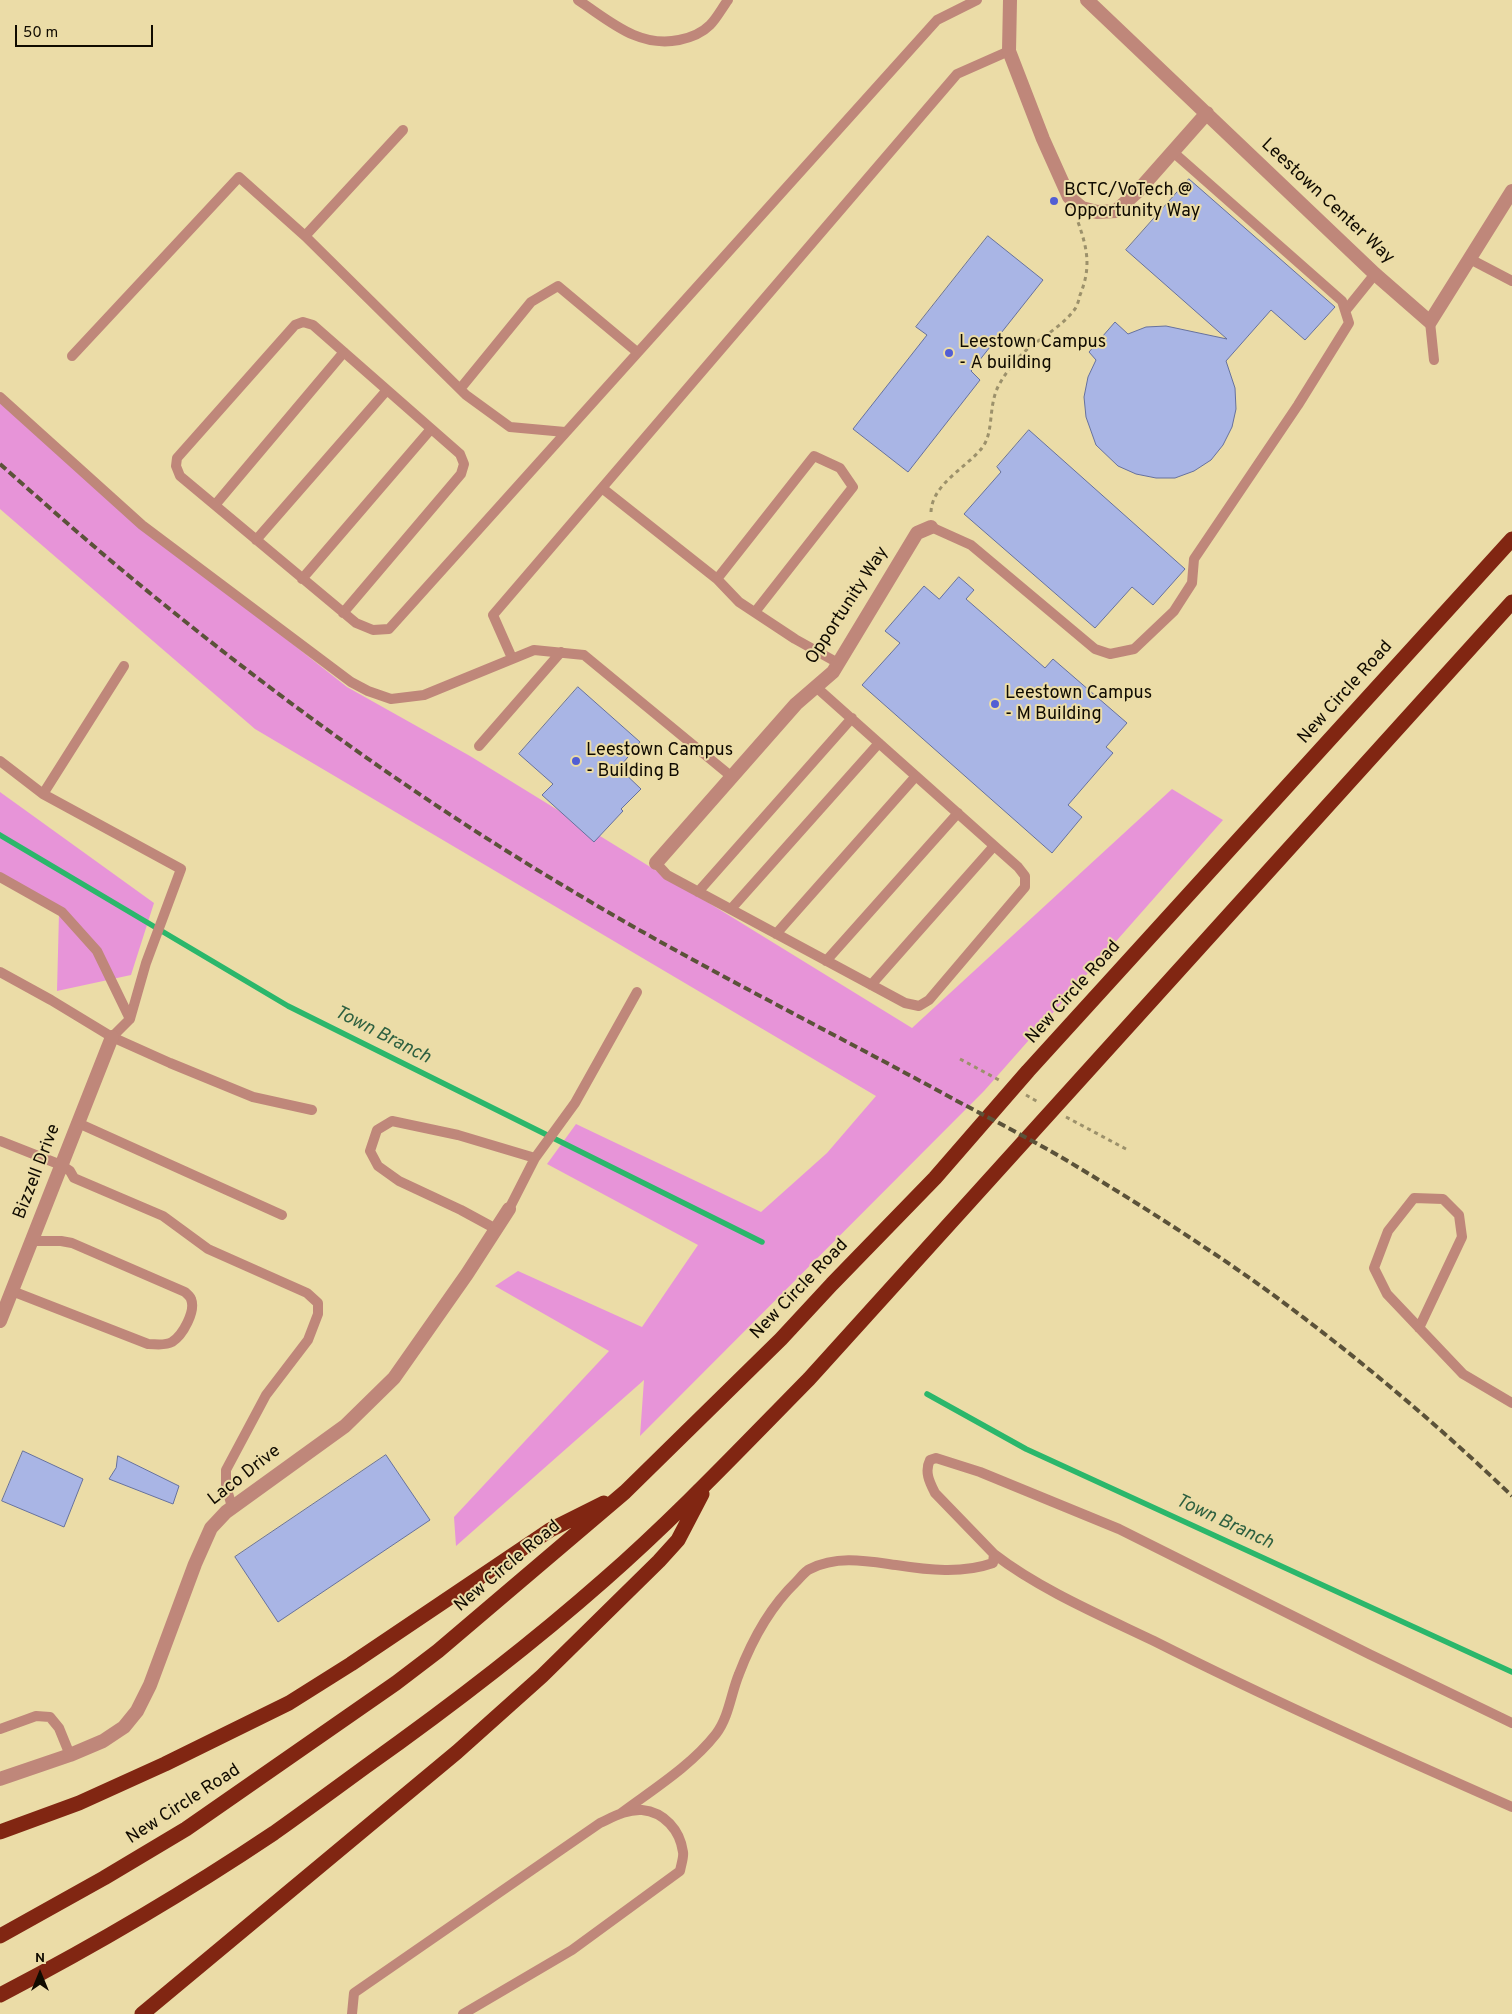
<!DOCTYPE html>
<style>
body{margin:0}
#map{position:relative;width:1512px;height:2014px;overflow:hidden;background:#ebdca7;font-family:Overpass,sans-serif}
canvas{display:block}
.north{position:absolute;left:15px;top:1949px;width:50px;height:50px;-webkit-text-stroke:4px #ebdca7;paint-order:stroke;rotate:0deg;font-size:14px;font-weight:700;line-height:20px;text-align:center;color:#100b00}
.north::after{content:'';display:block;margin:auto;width:18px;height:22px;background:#100b00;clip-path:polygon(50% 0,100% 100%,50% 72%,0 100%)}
.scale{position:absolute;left:15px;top:25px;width:138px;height:22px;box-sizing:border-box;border:2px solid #100b00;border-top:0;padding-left:6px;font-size:15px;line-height:18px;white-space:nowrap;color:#100b00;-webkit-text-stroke:4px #ebdca7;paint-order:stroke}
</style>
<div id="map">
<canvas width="1512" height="2014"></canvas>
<div class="north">N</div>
<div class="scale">50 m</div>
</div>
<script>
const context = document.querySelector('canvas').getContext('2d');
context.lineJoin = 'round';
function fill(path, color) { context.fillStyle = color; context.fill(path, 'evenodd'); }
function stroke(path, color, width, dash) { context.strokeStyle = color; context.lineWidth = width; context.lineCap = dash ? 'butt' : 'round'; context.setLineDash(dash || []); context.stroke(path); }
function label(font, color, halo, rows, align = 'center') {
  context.font = font + ' Overpass,sans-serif'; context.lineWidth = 4; context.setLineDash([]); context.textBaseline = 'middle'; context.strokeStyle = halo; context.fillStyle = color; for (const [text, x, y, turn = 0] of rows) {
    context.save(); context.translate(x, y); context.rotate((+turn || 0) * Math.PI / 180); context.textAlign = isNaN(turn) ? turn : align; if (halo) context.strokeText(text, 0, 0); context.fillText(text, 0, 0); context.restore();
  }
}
const green = new Path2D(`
 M0,393l142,132 205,162 123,69 442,272 260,-239 51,31 -239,271 -344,345 4,-56 -188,166 -2,-29 155,-166 -114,-65 23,-15 124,56 56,-82 -151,-81 29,-40 185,88 66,-59 49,-57 -621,-367 -255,-220z
 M0,792l154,111 -23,72 -74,16 2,-78 -59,-38z`);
const stream = new Path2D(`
 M0,835l288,171 474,236
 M927,1394l99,55 486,223`);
const building = new Path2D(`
 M1189,179l146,128 -30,33 -34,-30 -45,51 9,27 1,21 -4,18 -9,18 -12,15 -17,11 -19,7h-19l-20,-4 -18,-8 -22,-21 -10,-28 -2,-20 4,-20 8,-17 -7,-8 26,-30 13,12 18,-7 20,-1 61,13 -101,-89z
 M988,236l55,44 -72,91 9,9 -72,92 -55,-43 74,-94 -11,-8z
 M1029,430l156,139 -32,36 -21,-18 -37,41 -131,-114 37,-42 -4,-5z
 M959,577l15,13 -8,9 79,69 8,-9 74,64 -21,24 7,6 -45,52 14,12 -30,36 -190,-168 38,-42 -15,-12 39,-45 15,13z
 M578,687l62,55 -21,26 22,21 -20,20 2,2 -29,31 -52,-47 11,-11 -34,-30z
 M23,1451l60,28 -19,48 -62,-26z
 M386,1455l44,65 -152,102 -43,-65z
 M118,1456l61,30 -6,18 -64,-25 7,-11z`);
const path = new Path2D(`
 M931,512c1,-28 36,-45 51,-64 13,-17 5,-43 18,-65 8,-14 18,-26 31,-37 15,-11 33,-22 44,-37 2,-3 4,-9 5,-14 11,-27 8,-45 -2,-73
 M960,1059l39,21
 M1026,1095l12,7
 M1066,1117l60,32`);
const service = new Path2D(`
 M578,0c32,21 60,48 101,40 10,-2 23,-7 31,-15 7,-7 12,-17 18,-25
 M305,236l98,-106
 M1470,259l42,22
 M1346,310l29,-36
 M1430,322l4,38
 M72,356l167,-179 66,59 161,159 44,32 55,5
 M460,389l71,-87 27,-16 79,66
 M0,397l142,128 209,157 17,9 23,8 33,-4 110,-45 50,5 148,122
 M602,488l115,91
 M215,505l129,-153
 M931,527l40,18 124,104 15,5 24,-5 40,-38 18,-28 2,-24 104,-154 51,-82 -7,-22 -169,-149
 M256,540l131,-150
 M302,579l129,-150
 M755,612l98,-125 -13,-19 -26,-12 -97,123 22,23 56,37 43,24
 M343,613l118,-139 3,-10 -4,-10 -147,-129 -10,-3 -8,3 -118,133 -1,8 4,10 176,147 17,7 16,-1 548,-609 40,-20
 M512,658l-19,-43 464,-541 52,-23
 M479,746l82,-94
 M0,761l43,33 138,75 -35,94 -16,56 -18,18
 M43,794l81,-128
 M656,863l11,12 238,128 14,3 10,-6 96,-113v-11l-7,-9 -202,-180
 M0,877l62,35 35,39 33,68
 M698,892l154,-174
 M731,909l148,-166
 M776,934l140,-158
 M826,961l132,-148
 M0,972l51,28 61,37 58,26 83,34 59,13
 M871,985l123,-139
 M78,1123l204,92
 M0,1141l61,24 9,6 4,7 89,38 45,33 99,44 11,10v11l-10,26 -42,55 -40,75v16l6,21
 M535,1158l40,-55 62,-111
 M496,1229l-35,-19 -62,-29 -21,-15 -8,-15 7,-21 15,-9 66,14 77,23 -26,51
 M12,1291l136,53c8,0 17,2 24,-2 11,-7 24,-31 19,-43 -1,-3 -4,-5 -6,-7l-113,-49 -11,-2h-30
 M1419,1328l43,-91 -3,-22 -16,-16 -29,-1 -26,33 -14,37 13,26 76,80 49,29
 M994,1554c45,35 108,62 160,87 117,59 238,113 358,166
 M0,1729l36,-13 14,1 9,11 11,27
 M620,1814c32,-24 71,-48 96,-80 13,-17 15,-41 23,-60 13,-34 31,-67 57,-92 4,-4 9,-11 14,-13 27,-14 57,-8 86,-4 32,5 66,9 97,-2l1,-9 -59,-61c-5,-10 -11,-21 -5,-33l6,-2 44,14 139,57 250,125 143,69
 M352,2014l2,-21 246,-170c13,-6 27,-14 42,-13 22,2 38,20 41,42 1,5 -2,13 -3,19l-108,79 -109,64`);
const minor = new Path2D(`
 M1010,0l-1,51 34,88 26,58 13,11 15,4 19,-1 22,-20 69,-78
 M1087,0l288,274 55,48 82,-131
 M656,863l140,-159 37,-32 84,-139 14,-6
 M0,1321l112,-284
 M0,1779l70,-24 33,-14 21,-14 13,-16 13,-26 45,-121 16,-36 15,-16 119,-86 49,-48 73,-104 42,-65`);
const motorway = new Path2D(`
 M0,1832l79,-29 86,-39 124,-61 62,-39 199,-134 54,-27
 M0,1936l104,-58 82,-49 210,-146 42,-32 187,-159 156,-153 51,-55 103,-106 93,-107 484,-532
 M0,1995c94,-49 186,-103 274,-162 31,-22 61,-44 91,-66 83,-59 163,-120 239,-187 72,-63 138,-133 205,-201l703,-777
 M142,2014l315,-262 85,-76 117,-115 19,-21 24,-46`);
const rail = new Path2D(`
 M0,464c53,47 106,94 161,138 129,105 265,202 408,287 126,76 259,141 388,212 38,20 77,40 114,62 68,41 136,84 201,131 84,62 164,129 240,202`);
const markers = [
 [1054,201,5,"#515ed4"],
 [949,353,5,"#515ed4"],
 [995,704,5,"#515ed4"],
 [576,761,5,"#515ed4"]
];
const poiNames = [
 ["BCTC/VoTech @",1064,191],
 ["Opportunity Way",1064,212],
 ["Leestown Campus",959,343],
 ["- A building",959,364],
 ["Leestown Campus",1005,694],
 ["- M Building",1005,715],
 ["Leestown Campus",586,751],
 ["- Building B",586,772]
];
const streetNames = [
 ["Leestown Center Way",1327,202,43],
 ["Opportunity Way",848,606,-57],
 ["New Circle Road",1346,693,-48],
 ["New Circle Road",1074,993,-48],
 ["Bizzell Drive",38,1172,-69],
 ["New Circle Road",800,1290,-46],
 ["Laco Drive",245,1476,-38],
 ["New Circle Road",508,1567,-40],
 ["New Circle Road",184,1805,-33]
];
const waterNames = [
 ["Town Branch",382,1036,27],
 ["Town Branch",1224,1523,25]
];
fill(green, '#e794d8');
stroke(stream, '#2bb76b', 5.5);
fill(building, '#a9b5e5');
stroke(building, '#66719d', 1);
stroke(path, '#9c916b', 3, [4, 4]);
stroke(service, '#bf877a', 10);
stroke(minor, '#bf877a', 14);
stroke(motorway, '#812612', 15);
stroke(rail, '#5b5239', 4, [8, 4]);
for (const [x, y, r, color] of markers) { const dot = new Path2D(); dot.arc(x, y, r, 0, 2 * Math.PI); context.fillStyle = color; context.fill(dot); stroke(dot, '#ebdca7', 2); }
label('18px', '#100b00', '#ebdca7', poiNames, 'left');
label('18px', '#100b00', '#ebdca7', streetNames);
label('italic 19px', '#2e6040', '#ebdca7', waterNames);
</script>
